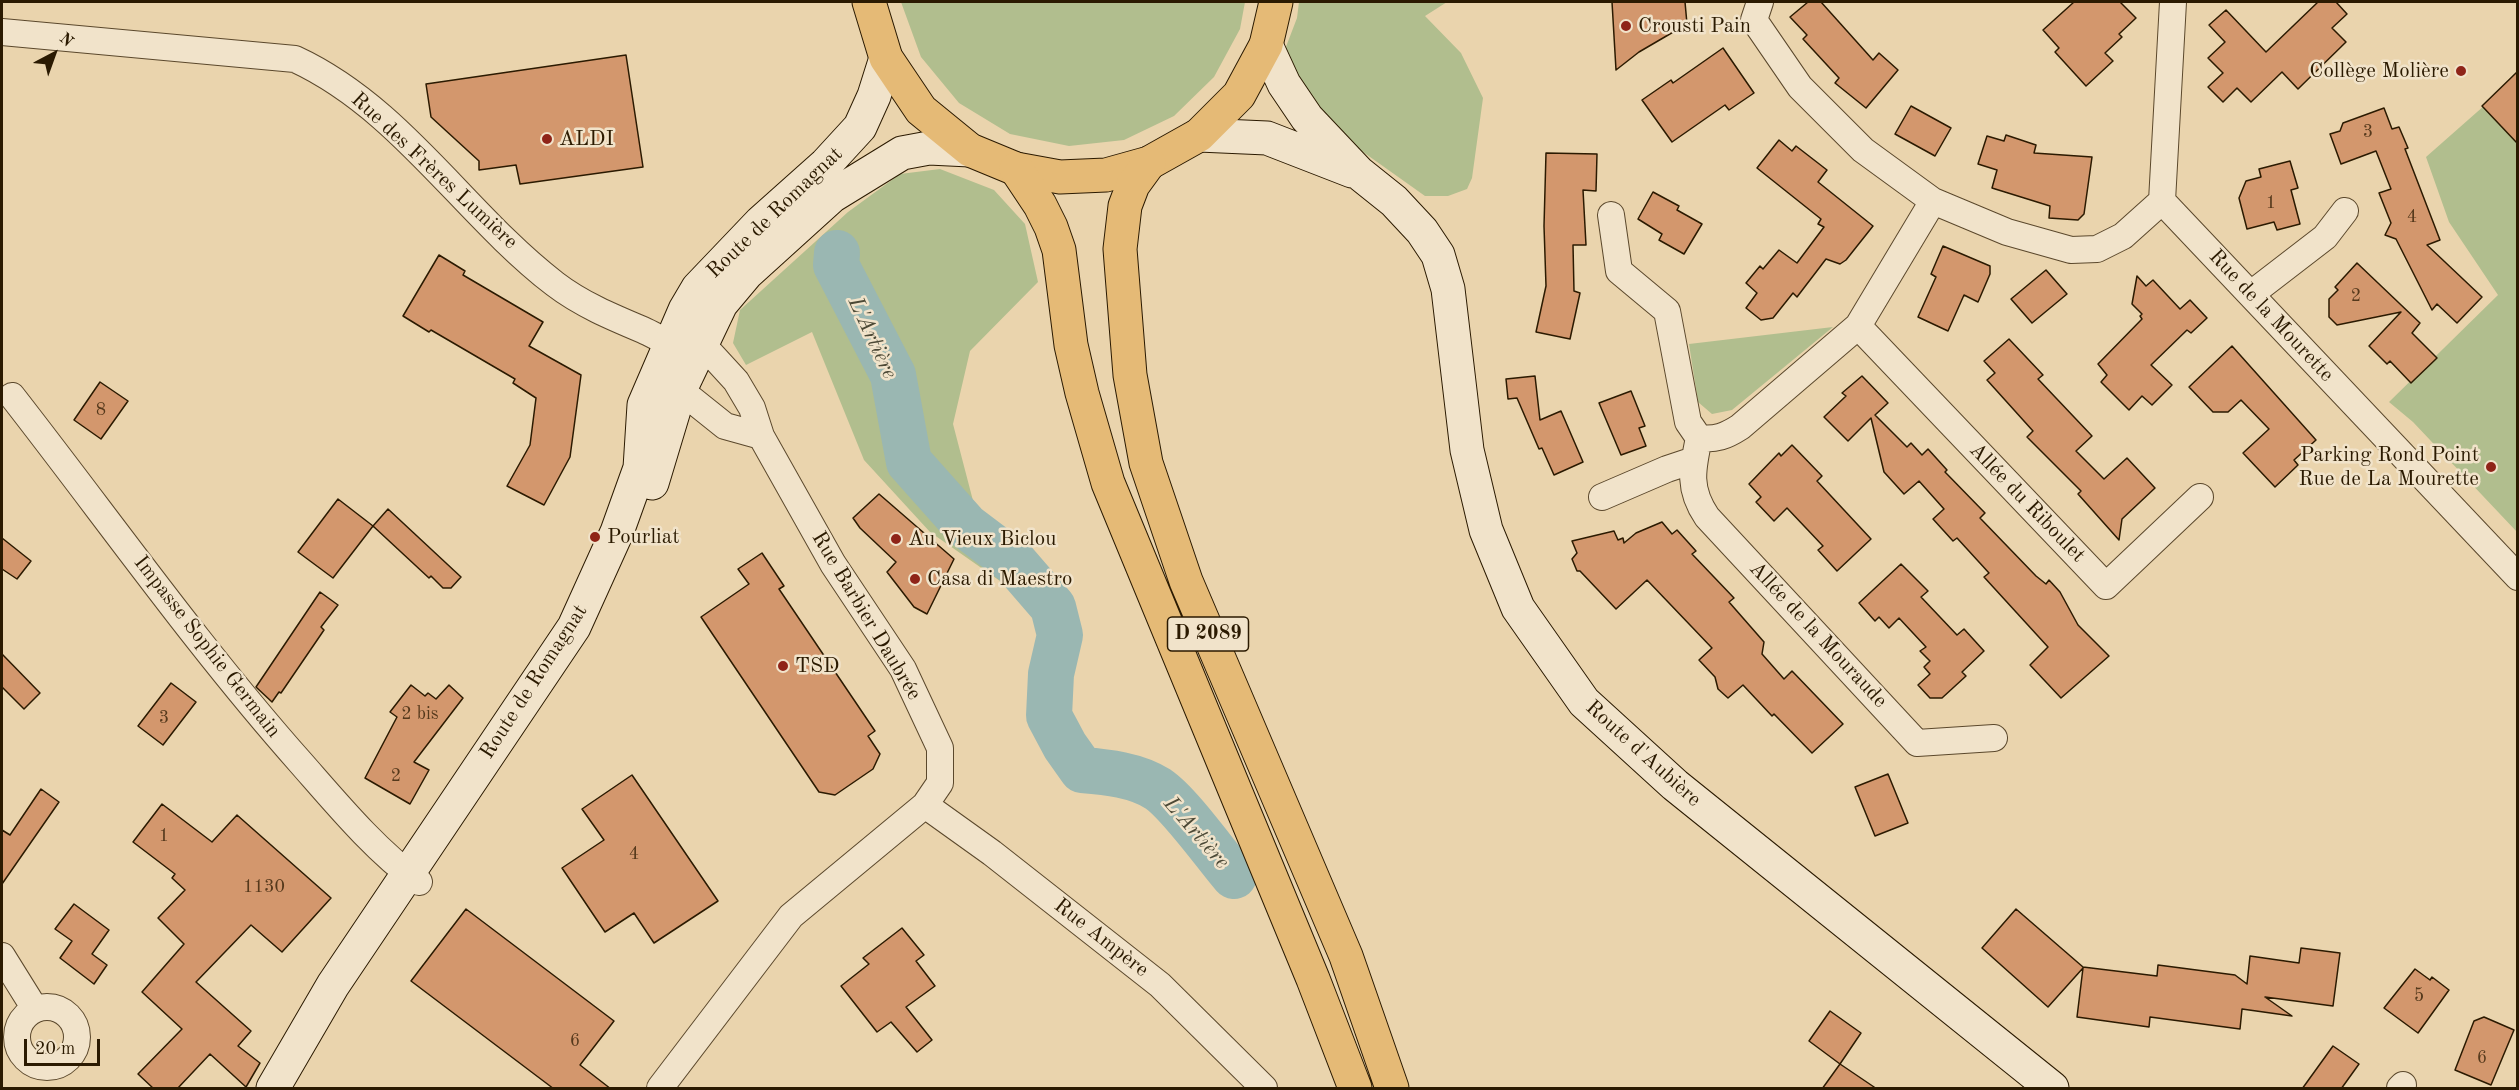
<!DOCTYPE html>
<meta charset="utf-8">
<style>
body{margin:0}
#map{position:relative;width:2519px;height:1090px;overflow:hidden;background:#ead4ad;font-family:"Old Standard TT",serif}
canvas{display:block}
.frame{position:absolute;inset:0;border:3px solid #2b1a01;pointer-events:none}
.north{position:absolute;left:24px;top:24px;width:60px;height:60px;-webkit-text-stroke:4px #f1e3ca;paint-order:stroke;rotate:41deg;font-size:16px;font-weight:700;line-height:24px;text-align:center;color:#2b1a01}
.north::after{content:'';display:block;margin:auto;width:21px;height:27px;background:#2b1a01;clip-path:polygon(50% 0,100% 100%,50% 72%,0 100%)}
.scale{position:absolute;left:24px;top:1039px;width:76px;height:27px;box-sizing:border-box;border:3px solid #2b1a01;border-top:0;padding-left:8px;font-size:18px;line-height:21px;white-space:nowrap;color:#2b1a01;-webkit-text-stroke:4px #f1e3ca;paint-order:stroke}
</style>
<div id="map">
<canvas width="2519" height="1090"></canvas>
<div class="frame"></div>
<div class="north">N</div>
<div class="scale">20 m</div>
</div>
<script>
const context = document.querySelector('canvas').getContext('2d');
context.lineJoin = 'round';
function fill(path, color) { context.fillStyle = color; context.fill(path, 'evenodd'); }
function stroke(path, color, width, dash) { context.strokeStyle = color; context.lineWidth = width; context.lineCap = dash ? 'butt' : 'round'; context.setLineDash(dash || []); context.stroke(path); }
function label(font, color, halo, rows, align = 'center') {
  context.font = font + ' "Old Standard TT",serif'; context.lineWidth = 5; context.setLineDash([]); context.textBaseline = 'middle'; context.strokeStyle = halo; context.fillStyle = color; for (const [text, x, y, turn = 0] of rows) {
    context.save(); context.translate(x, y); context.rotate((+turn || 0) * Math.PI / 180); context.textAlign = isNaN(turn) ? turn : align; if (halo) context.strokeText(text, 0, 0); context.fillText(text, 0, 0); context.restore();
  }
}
const green = new Path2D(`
 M901,2h344l-5,27 -26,48 -40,39 -50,24 -55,6 -59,-12 -51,-31 -38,-46z
 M1299,2h148l-22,14 36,37 22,45 -11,80 -5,11 -19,7h-23l-107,-76 -34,-68 13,-34z
 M2485,105l32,36v391l-104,-110 -24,-20 109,-107 -49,-73 -23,-65z
 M940,169l54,21 31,34 13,58 -68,69 -17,73 24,92 23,65 -70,-49 -66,-72 -52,-128 -66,33 -13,-22 7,-33 108,-98 52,-38z
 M1833,327l-101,83 -20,4 -14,-12 -9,-58z`);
const river = new Path2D(`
 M837,253l-1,12 57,110 16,87 57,64 49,37 38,44 7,28 -9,39 -2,42 16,30 17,24c25,2 54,5 76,19 22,15 57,65 76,87`);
const building = new Path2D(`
 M1612,2h73l2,22 -48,28 -23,18z
 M1808,2h13l52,58 6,-7 19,17 -32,38 -31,-25 4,-5 -36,-39 4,-4 -17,-18z
 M2074,2h46l16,16 -17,16 3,3 -17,16 8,8 -27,25 -31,-34 4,-4 -16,-18z
 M2318,2h18l11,12 -15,14 14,14 -48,47 -16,-17 -31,30 -14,-14 -14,14 -15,-15 15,-14 -15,-15 17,-16 -16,-17 17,-15 40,42z
 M1723,48l31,45 -25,17 -4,-5 -53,37 -30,-42 29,-20 2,3z
 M626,55l17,112 -123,17 -4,-19 -37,5v-9l-48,-44 -5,-33z
 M2517,72v71l-35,-37z
 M1911,106l40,22 -16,28 -40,-22z
 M2384,108l8,21 7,-2 9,21 -3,1 35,91 -13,5 55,52 -25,26 -20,-19 -5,6 -36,-71 -11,-4 6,-12 -12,-30 12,-4 -15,-38 -35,13 -11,-30 10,-3 3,-8z
 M2006,135l30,10 -2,8 58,4 -8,57 -6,6 -29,-2 1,-12 -58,-18 5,-18 -19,-6 9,-28 17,5z
 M1779,140l13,11 4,-5 31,24 -9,12 55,44 -27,34 -6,4 -14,-5 -29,38 -4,-4 -20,25 -12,2 -15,-12 11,-15 -11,-10 14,-17 3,3 16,-19 18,13 27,-36 -6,-3 3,-5 -64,-51z
 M1546,153l51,1 -1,37 -13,-1 3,55h-13l1,46 6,2 -10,46 -34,-7 10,-46 -2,-60z
 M2290,161l8,27 -7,2 9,34 -23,6 -3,-8 -27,7 -8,-31 7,-17 15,-4 -2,-8z
 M1653,192l26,14 -2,4 25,14 -18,30 -25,-14 3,-6 -24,-15z
 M1943,246l47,20v8l-12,28 -14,-7 -16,36 -30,-14 18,-40 -5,-3z
 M439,255l26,16 -2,4 80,47 -14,24 52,29 -11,82 -26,48 -37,-19 23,-41 6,-47 -23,-15 2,-4 -84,-49 -2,2 -26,-16z
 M2357,263l63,60 -8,10 25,25 -26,25 -21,-22 -3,3 -18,-18 32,-34 -64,13 -8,-8v-18l9,-9 -3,-3z
 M2046,270l21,24 -35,29 -21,-24z
 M2137,276l9,10 7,-6 27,29 10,-9 17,18 -16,15 -4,-3 -36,35 21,20 -20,20 -10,-9 -13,14 -28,-28 6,-7 -9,-11 44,-45 -2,-3 2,-2 -10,-10z
 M2009,339l34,36 -5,4 54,57 -16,15 28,28 23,-21 28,30 -33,31 -3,21 -41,-46 3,-3 -54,-54 6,-6 -46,-51 8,-7 -11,-12z
 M2232,346l84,94 -22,20 4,5 -23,22 -32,-34 26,-24 -28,-29 -13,12h-15l-24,-25z
 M1535,376l5,44 21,-9 22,51 -29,13 -12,-27 -3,1 -22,-51 -9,1 -2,-20z
 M1862,376l26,27 -13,12 32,32 4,-4 11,12 6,-6 19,21 -2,2 40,41 -5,5 56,58 10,8 3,-4 11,12 18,33 31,31 -48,42 -31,-33 18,-18 -64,-70 5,-4 -32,-35 -4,3 -20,-22 11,-10 -25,-28 -15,13 -20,-22 -13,-54 -23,23 -24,-24 22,-21 -4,-3z
 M100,382l28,19 -27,38 -27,-19z
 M1631,391l14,35 -6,2 7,18 -25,9 -22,-52z
 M1792,445l30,31 -5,5 54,58 -34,32 -19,-21 5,-4 -36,-38 -13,13 -18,-19 5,-5 -12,-13 30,-31 2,3z
 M879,494l75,65 -27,55 -13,-7 -27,-35 9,-10 -36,-34 -7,-10z
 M338,499l35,27 -40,52 -35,-26z
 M388,509l73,68 -10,11h-8l-12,-12 -2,2 -56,-52z
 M1662,522l10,12 5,-4 19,21 -4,3 42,44 -5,4 35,40 -2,12 22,25 8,-8 51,53 -31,29 -38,-39 -2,2 -29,-31 -15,13 -10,-9 -3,-12 -16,-17 13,-12 -65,-68 -31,29 -36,-38h-3l-5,-12 5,-6 -5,-12 42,-10 4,9 5,-2 1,5 12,-10z
 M2,538l29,23 -14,18 -15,-10z
 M762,553l22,33 -5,3 96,142 -7,5 12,18 -7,15 -38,26 -16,-3 -118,-175 48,-33 -11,-15z
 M1901,564l27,27 -7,6 36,38 7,-6 20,22 -22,21 4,4 -24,22h-12l-12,-13 12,-11 -6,-7 6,-6 -10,-10 6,-4 -27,-29 -10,10 -10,-11 -4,4 -16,-18z
 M320,592l18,13 -17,22 3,3 -43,63 -2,-1 -7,10 -16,-15z
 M2,654l38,39 -16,16 -22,-22z
 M171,683l25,19 -33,43 -25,-19z
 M411,685l14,11 3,-3 8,6 13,-14 14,13 -49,64 15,8 -19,34 -45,-26 32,-61 -7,-5z
 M1888,774l20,49 -33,13 -20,-49z
 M632,775l86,126 -64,42 -20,-30 -29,19 -43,-64 42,-28 -22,-31z
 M41,789l18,13 -57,82v-54l8,5z
 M162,804l50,38 25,-27 94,83 -49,54 -31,-27 -55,57 55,49 -13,15 22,17 -14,24 -36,-33 -33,35h-23l-16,-15 44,-45 -40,-37 42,-48 -26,-26 27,-28 -13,-12 3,-4 -42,-32z
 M74,904l35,26 -17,24 15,11 -13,19 -34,-26 12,-17 -17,-12z
 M466,909l148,112 -34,44 31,24h-57l-143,-108z
 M2016,909l67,58 74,9 1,-11 77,10 12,9 3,-28 49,7 2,-15 39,5 -7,53 -68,-9 27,19 -50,-7 -2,20 -90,-12 -1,10 -72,-10 6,-49 -35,39 -66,-59z
 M902,928l22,27 -8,6 19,25 -29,21 26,33 -15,12 -26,-30 -14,10 -36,-46 28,-22 -6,-6z
 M2415,969l15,11 2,-3 17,13 -31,43 -34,-25z
 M1830,1011l31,22 -21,31 -31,-23z
 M2484,1017l30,13 -23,55 -36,-15 19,-49z
 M2333,1046l26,18 -18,25h-39z
 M1840,1064l37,25h-55z`);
const street = new Path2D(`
 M1760,2l-6,18 46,67 63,63 70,51 74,31 64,18 26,-1 26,-13 39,-35
 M2173,2l-11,199 356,376
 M2,32l293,27c106,49 169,155 260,225 26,20 57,33 88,46 9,4 30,16 37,18 6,1 16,-3 22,-4l34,37 16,27 9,28 72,128 70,105 37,79v35l-15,22 -134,111 -131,172
 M1611,215l8,56 48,40 21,111 11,16c-7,32 -11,51 8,79l210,226 77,-5
 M2251,294l74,-57 20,-26
 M1858,326l248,260 94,-89
 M680,375v15l45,36 36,10
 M12,396c96,123 186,251 289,367 36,41 74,87 118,119
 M1699,438c17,2 27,-2 41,-11l118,-101 75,-125
 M1602,497l65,-28 27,-9
 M925,805l67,48 168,132 104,103
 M2,956l33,53
 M17 1037a30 30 0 1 1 60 0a30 30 0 1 1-60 0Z
 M2400,1088l3,-3`);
const secondary = new Path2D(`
 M1266,45l18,39 23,34 52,55 35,28 28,30 16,24 10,34 19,161 19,80 32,78 66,94 91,83 377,303
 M1199,135l68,3 85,33
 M652,483l28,-93 41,-86 26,-31 85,-77 70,-43 27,-5 41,2
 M273,1088l60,-103 241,-358 43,-95 23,-64 4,-63 41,-95 13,-22 63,-66 65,-58 34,-37 14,-31 12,-38`);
const primary = new Path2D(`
 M869,2l17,56 35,52 49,40 46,19 44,8 46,-2 43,-12 50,-28 40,-40 27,-50 10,-43`);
const highway = new Path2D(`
 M1149,163l-16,22 -8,21 -5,43 10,126 16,88 40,118 160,375 46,132
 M1016,169l24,36 11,22 8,23 12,95 11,48 26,90 205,496 42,109`);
const markers = [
 [1626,26,6,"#8f2418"],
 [2461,71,6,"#8f2418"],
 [547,139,6,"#8f2418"],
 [2491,467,6,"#8f2418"],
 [595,537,6,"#8f2418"],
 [896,539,6,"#8f2418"],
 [915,579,6,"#8f2418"],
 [783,666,6,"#8f2418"]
];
const numberNames = [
 ["3",2368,132],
 ["1",2271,203],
 ["4",2412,217],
 ["2",2356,296],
 ["8",101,410],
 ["2 bis",420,714],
 ["3",164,718],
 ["2",396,776],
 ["1",164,836],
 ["4",634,854],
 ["1130",264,887],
 ["5",2419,996],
 ["6",575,1041],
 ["6",2482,1058]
];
const shields = [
 [1208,634,81]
];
const shieldNames = [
 ["D 2089",1208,634]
];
const poiNames = [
 ["Crousti Pain",1638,26],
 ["Collège Molière",2449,71,"right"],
 ["ALDI",559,139],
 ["Parking Rond Point",2479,455,"right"],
 ["Rue de La Mourette",2479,479,"right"],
 ["Pourliat",607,537],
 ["Au Vieux Biclou",908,539],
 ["Casa di Maestro",927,579],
 ["TSD",795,666]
];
const streetNames = [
 ["Rue des Frères Lumière",434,171,43],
 ["Route de Romagnat",775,213,-44],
 ["Rue de la Mourette",2271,316,47],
 ["Allée du Riboulet",2027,503,46],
 ["Rue Barbier Daubrée",866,616,59],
 ["Allée de la Mouraude",1818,635,47],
 ["Impasse Sophie Germain",207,647,52],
 ["Route de Romagnat",534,682,-57],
 ["Route d'Aubière",1643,754,42],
 ["Rue Ampère",1101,938,38]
];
const waterNames = [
 ["L'Artière",872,338,65],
 ["L'Artière",1196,833,49]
];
fill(green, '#b1be8e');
stroke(river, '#9ab7b2', 46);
fill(building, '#d3976d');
stroke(building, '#2b1a01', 1.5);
stroke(street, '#5b482c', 28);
stroke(secondary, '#2b1a01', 35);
stroke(primary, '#2b1a01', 35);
stroke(highway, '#2b1a01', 35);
stroke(street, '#f1e3ca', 26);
stroke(secondary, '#f1e3ca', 33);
stroke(primary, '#e5ba76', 33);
stroke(highway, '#e5ba76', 33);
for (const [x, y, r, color] of markers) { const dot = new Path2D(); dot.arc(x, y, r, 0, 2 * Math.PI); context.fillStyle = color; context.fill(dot); stroke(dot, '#f1e3ca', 2); }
label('18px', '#55391c', null, numberNames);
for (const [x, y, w] of shields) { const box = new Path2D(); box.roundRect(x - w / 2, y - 17, w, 34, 4.5); context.fillStyle = '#f1e3ca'; context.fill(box); stroke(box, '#2b1a01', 1.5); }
label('bold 20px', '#2b1a01', null, shieldNames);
label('21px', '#2b1a01', '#f1e3ca', poiNames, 'left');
label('21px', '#2b1a01', '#f1e3ca', streetNames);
label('italic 22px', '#4c4936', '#f1e3ca', waterNames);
</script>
